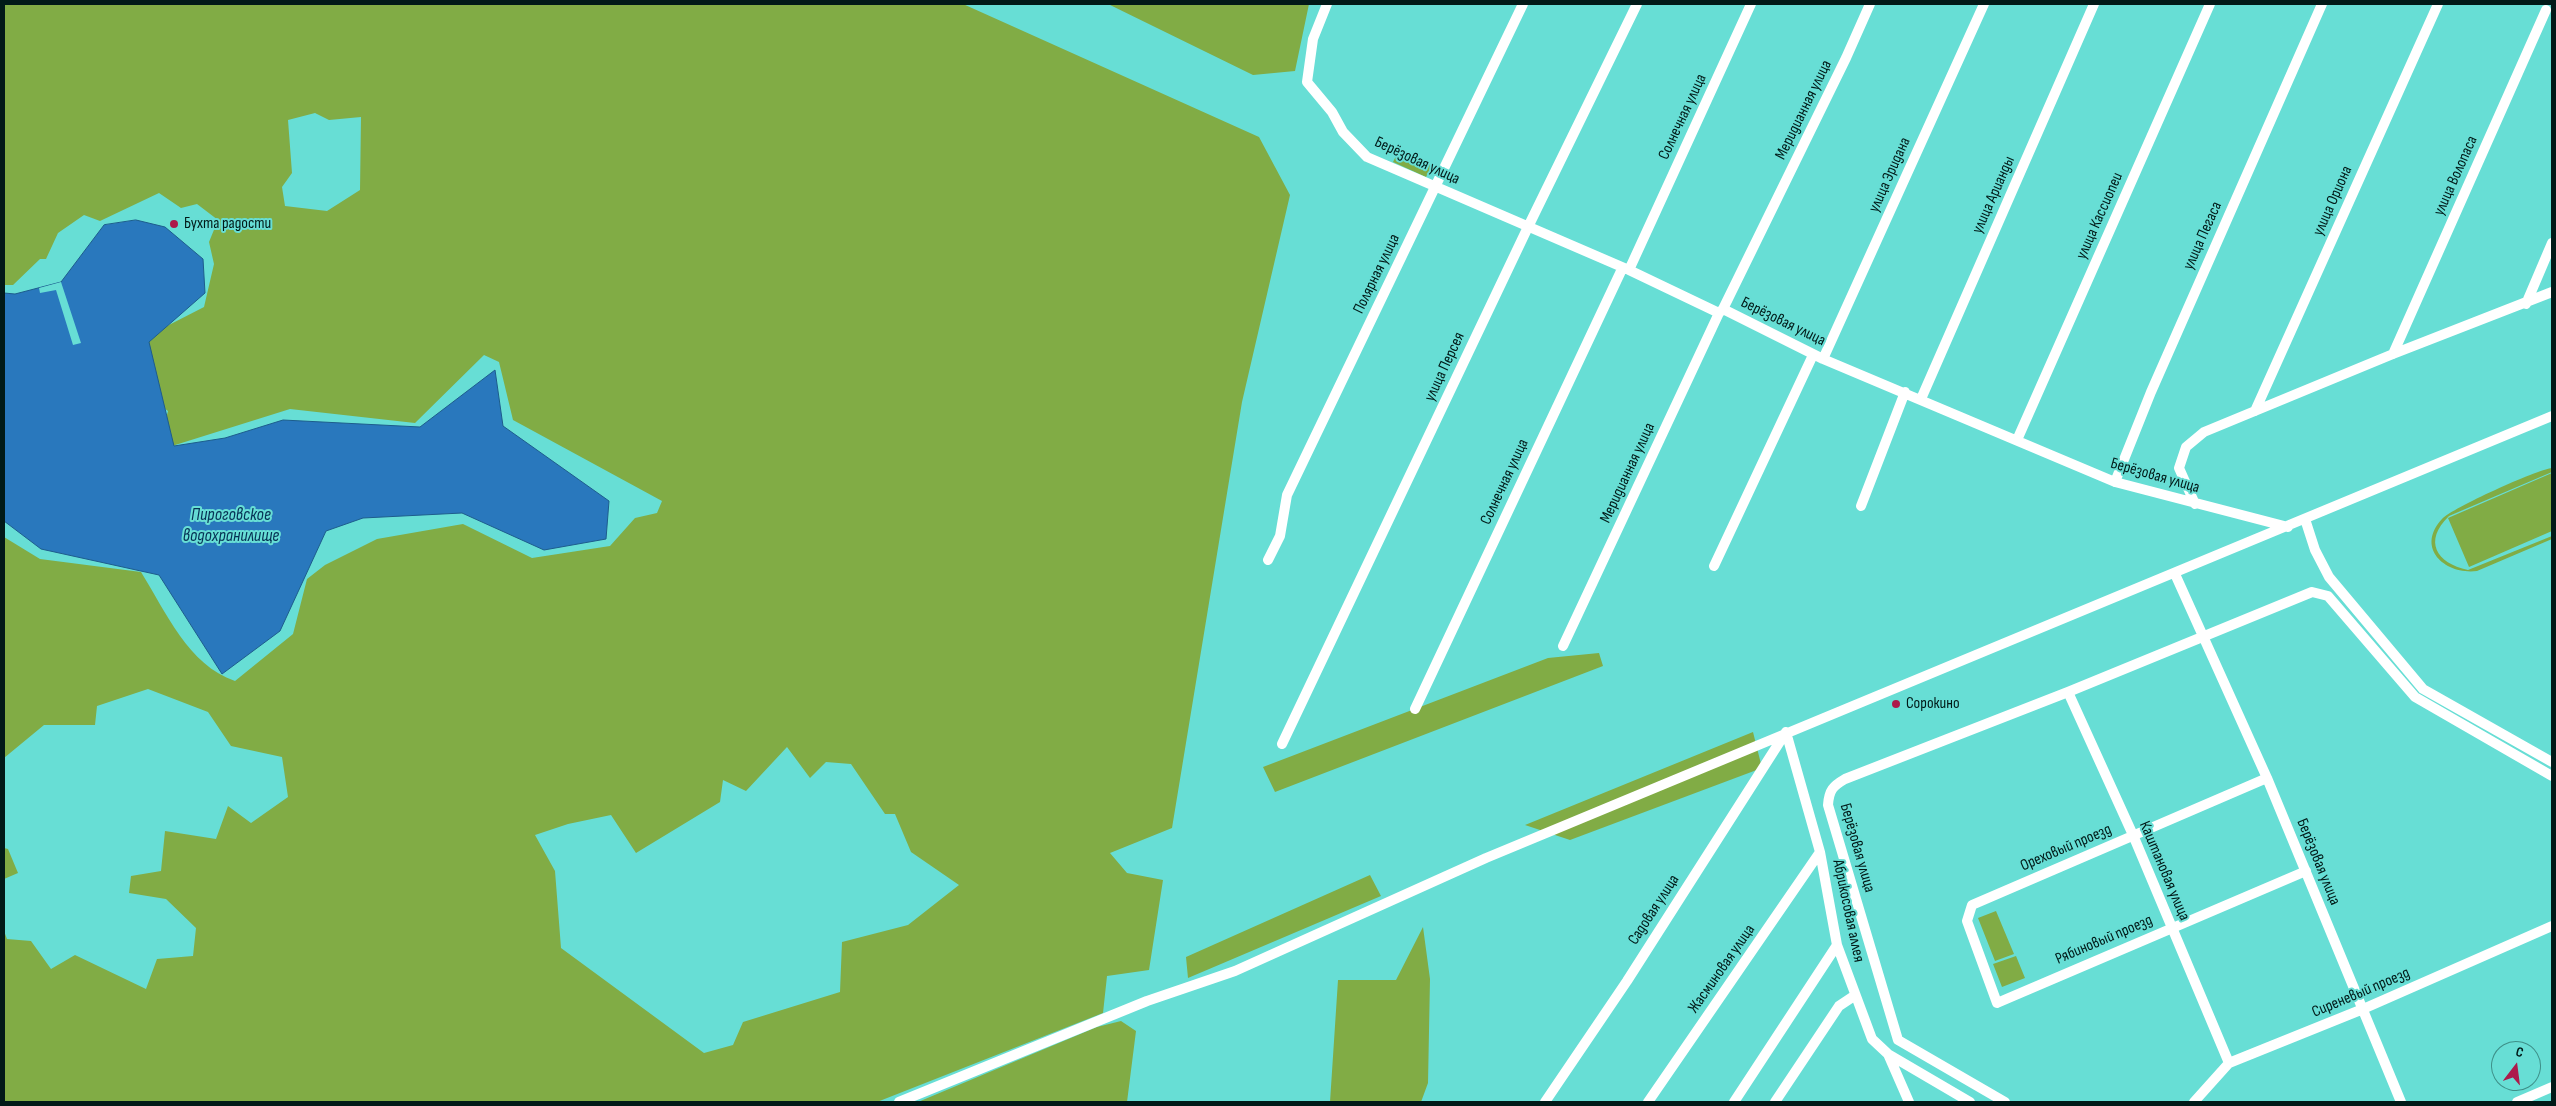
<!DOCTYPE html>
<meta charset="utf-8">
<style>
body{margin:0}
#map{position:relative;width:2556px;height:1106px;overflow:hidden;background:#67ded5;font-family:"Sofia Sans Condensed",sans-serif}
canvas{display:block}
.frame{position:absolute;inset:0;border:5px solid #011a18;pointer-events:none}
.north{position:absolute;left:2491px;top:1041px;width:50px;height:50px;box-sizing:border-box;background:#67ded5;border:1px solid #3e9089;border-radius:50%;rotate:15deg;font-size:14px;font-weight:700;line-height:20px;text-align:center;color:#011a18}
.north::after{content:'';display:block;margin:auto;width:18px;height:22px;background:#ad1a4b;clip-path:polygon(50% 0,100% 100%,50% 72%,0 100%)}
</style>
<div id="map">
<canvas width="2556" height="1106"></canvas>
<div class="frame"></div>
<div class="north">С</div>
</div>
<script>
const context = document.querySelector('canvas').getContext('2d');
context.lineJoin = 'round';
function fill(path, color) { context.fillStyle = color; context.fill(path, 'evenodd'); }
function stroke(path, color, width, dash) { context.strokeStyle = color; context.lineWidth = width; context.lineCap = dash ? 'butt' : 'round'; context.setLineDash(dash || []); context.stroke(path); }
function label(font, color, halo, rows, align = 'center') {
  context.font = font + ' "Sofia Sans Condensed",sans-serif'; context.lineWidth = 4; context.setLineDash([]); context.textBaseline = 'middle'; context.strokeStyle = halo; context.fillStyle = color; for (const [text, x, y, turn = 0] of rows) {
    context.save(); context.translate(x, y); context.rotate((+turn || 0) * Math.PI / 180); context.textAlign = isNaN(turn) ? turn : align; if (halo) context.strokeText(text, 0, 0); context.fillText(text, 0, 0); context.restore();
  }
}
const green = new Path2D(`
 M4,4h959l296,133 31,58 -48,207 -70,426 -62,25 17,20 36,7 -14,90 -42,6 -4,37 -226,89h-873v-171l3,8 24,2 20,28 24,-14 71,34 11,-30 36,-3 3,-28 -30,-29 -37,-6 2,-17 30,-5 4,-40 51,8 12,-33 23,17 37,-26 -6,-40 -51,-11 -23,-34 -60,-23 -51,17 -2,19h-51l-40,33v-221l36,22 101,13c25,40 47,93 94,109l58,-47 14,-55 18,-14 52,-26 86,-15 69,34 78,-12 25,-28 22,-5 5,-12 -149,-81 -14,-58 -15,-7 -69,68 -125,-14 -118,37 -12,-2 8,-33 -15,-11 -8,-54 20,-19 39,-20 10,-43 -5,-22 9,-22 -21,-16 -16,4 -22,-15 -59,28 -16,-6 -26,18 -12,26h-6l-27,26h-9zM315,113l14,7 32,-3 -1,73 -33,21 -42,-5 -3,-19 10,-14 -4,-53zM787,747l23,31 16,-16 25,2 34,50h10l16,38 48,33 -51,40 -66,17 -2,50 -97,30 -10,23 -29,8 -143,-105 -6,-77 -20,-36 33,-11 43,-9 25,38 84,-51 3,-22 23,11z
 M1108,4h201l-14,67 -42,4z
 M1399,150l33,15 -6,12 -33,-15z
 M2552,468v4l-103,44c-26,25 -13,47 19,54l84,-34v3l-75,32c-32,4 -62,-23 -35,-52 10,-11 94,-49 110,-51z
 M2552,473v58l-83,36 -21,-49z
 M1599,653l4,13 -328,126 -12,-25 285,-109z
 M1753,732l9,36 -192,72 -45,-15z
 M4,848l4,1 10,24 -14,6z
 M1370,875l11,21 -193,82 -2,-21z
 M1996,911l18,43 -19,7 -17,-43z
 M1423,927l7,52 -2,104 -7,19h-91l8,-122h58z
 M2016,956l9,22 -23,9 -9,-23z
 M1121,1021l15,10 -9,71h-209l179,-75z`);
const water = new Path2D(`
 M136,220l29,7 38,32 2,34 -56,49 25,104 51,-8 58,-18 137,7 75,-57 8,56 106,75 -3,38 -62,11 -82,-37 -99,5 -37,13 -46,100 -58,43 -63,-99 -118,-26 -37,-28v-228l11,1 46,-12 43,-57z`);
const pier = new Path2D(`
 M61,282l20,61 -8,2 -17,-55 -16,3 -1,-5z`);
const minor = new Path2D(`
 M1327,4l-14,35 -6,43 25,30 11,20 24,25 262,113 90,43 4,-4 100,50 292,123 173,45
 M1629,270l122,-266
 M2526,304l26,-61
 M1723,309l123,-251 24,-54
 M2393,354l153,-344
 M1823,359l161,-355
 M1921,399l173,-395
 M2255,411l183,-407
 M2017,440l193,-436
 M2115,482l36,-90 171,-388
 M2195,504l-16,-36 7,-21 18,-15 189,-78 159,-62
 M1861,506l44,-114
 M2305,519l10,31 14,27 94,112 129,73
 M1268,560l12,-24 7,-41 236,-491
 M1714,566l99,-211
 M2175,574l92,204 134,324
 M1563,646l156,-333
 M2068,692l65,143 96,228
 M1415,709l207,-440
 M1786,732l34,120 17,93 35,94 16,15 82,48
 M1282,744l246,-517 109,-223
 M2267,778l-295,127 -5,16 30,82 309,-132
 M1888,1054l21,48
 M899,1102l248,-101 88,-30 251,-113 1066,-442
 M1545,1102l82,-121 159,-249
 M1648,1102l172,-250
 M1734,1102l103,-157
 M1775,1102l64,-96 15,-10
 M2005,1102l-107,-62 -70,-235c1,-15 5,-19 17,-26l223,-87 244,-100 16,4 87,101 137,79
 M2194,1102l35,-39 134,-54 189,-83
 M2517,1102l35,-15`);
const markers = [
 [174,224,5,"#ad1a4b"],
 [1896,704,5,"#ad1a4b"]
];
const streetNames = [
 ["Меридианная улица",1804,110,-64],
 ["Солнечная улица",1683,117,-65],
 ["Берёзовая улица",1417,161,25],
 ["улица Эридана",1890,175,-66],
 ["улица Волопаса",2456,176,-66],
 ["улица Арианды",1994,195,-66],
 ["улица Ориона",2333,201,-66],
 ["улица Кассиопеи",2100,216,-66],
 ["улица Пегаса",2203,236,-66],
 ["Полярная улица",1377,274,-64],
 ["Берёзовая улица",1783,322,26],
 ["улица Персея",1445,367,-65],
 ["Меридианная улица",1628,473,-65],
 ["Берёзовая улица",2155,476,16],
 ["Солнечная улица",1505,482,-65],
 ["Берёзовая улица",1857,848,74],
 ["Ореховый проезд",2066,848,-23],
 ["Берёзовая улица",2318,862,68],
 ["Каштановая улица",2164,871,67],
 ["Садовая улица",1654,910,-57],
 ["Абрикосовая аллея",1848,911,78],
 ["Рябиновый проезд",2104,940,-23],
 ["Жасминовая улица",1722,969,-55],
 ["Сиреневый проезд",2361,993,-23]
];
const poiNames = [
 ["Бухта радости",184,224],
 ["Сорокино",1906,704]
];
const waterNames = [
 ["Пироговское",231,515],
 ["водохранилище",231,536]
];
fill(green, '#81ac45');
fill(water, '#2978bd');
stroke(water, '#1d5c8c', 1);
fill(pier, '#67ded5');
stroke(minor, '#fff', 10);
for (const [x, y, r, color] of markers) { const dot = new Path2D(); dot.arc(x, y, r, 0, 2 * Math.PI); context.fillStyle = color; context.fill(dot); stroke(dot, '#67ded5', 2); }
label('16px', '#011a18', '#67ded5', streetNames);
label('16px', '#011a18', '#67ded5', poiNames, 'left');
label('italic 18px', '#063154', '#67ded5', waterNames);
</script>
